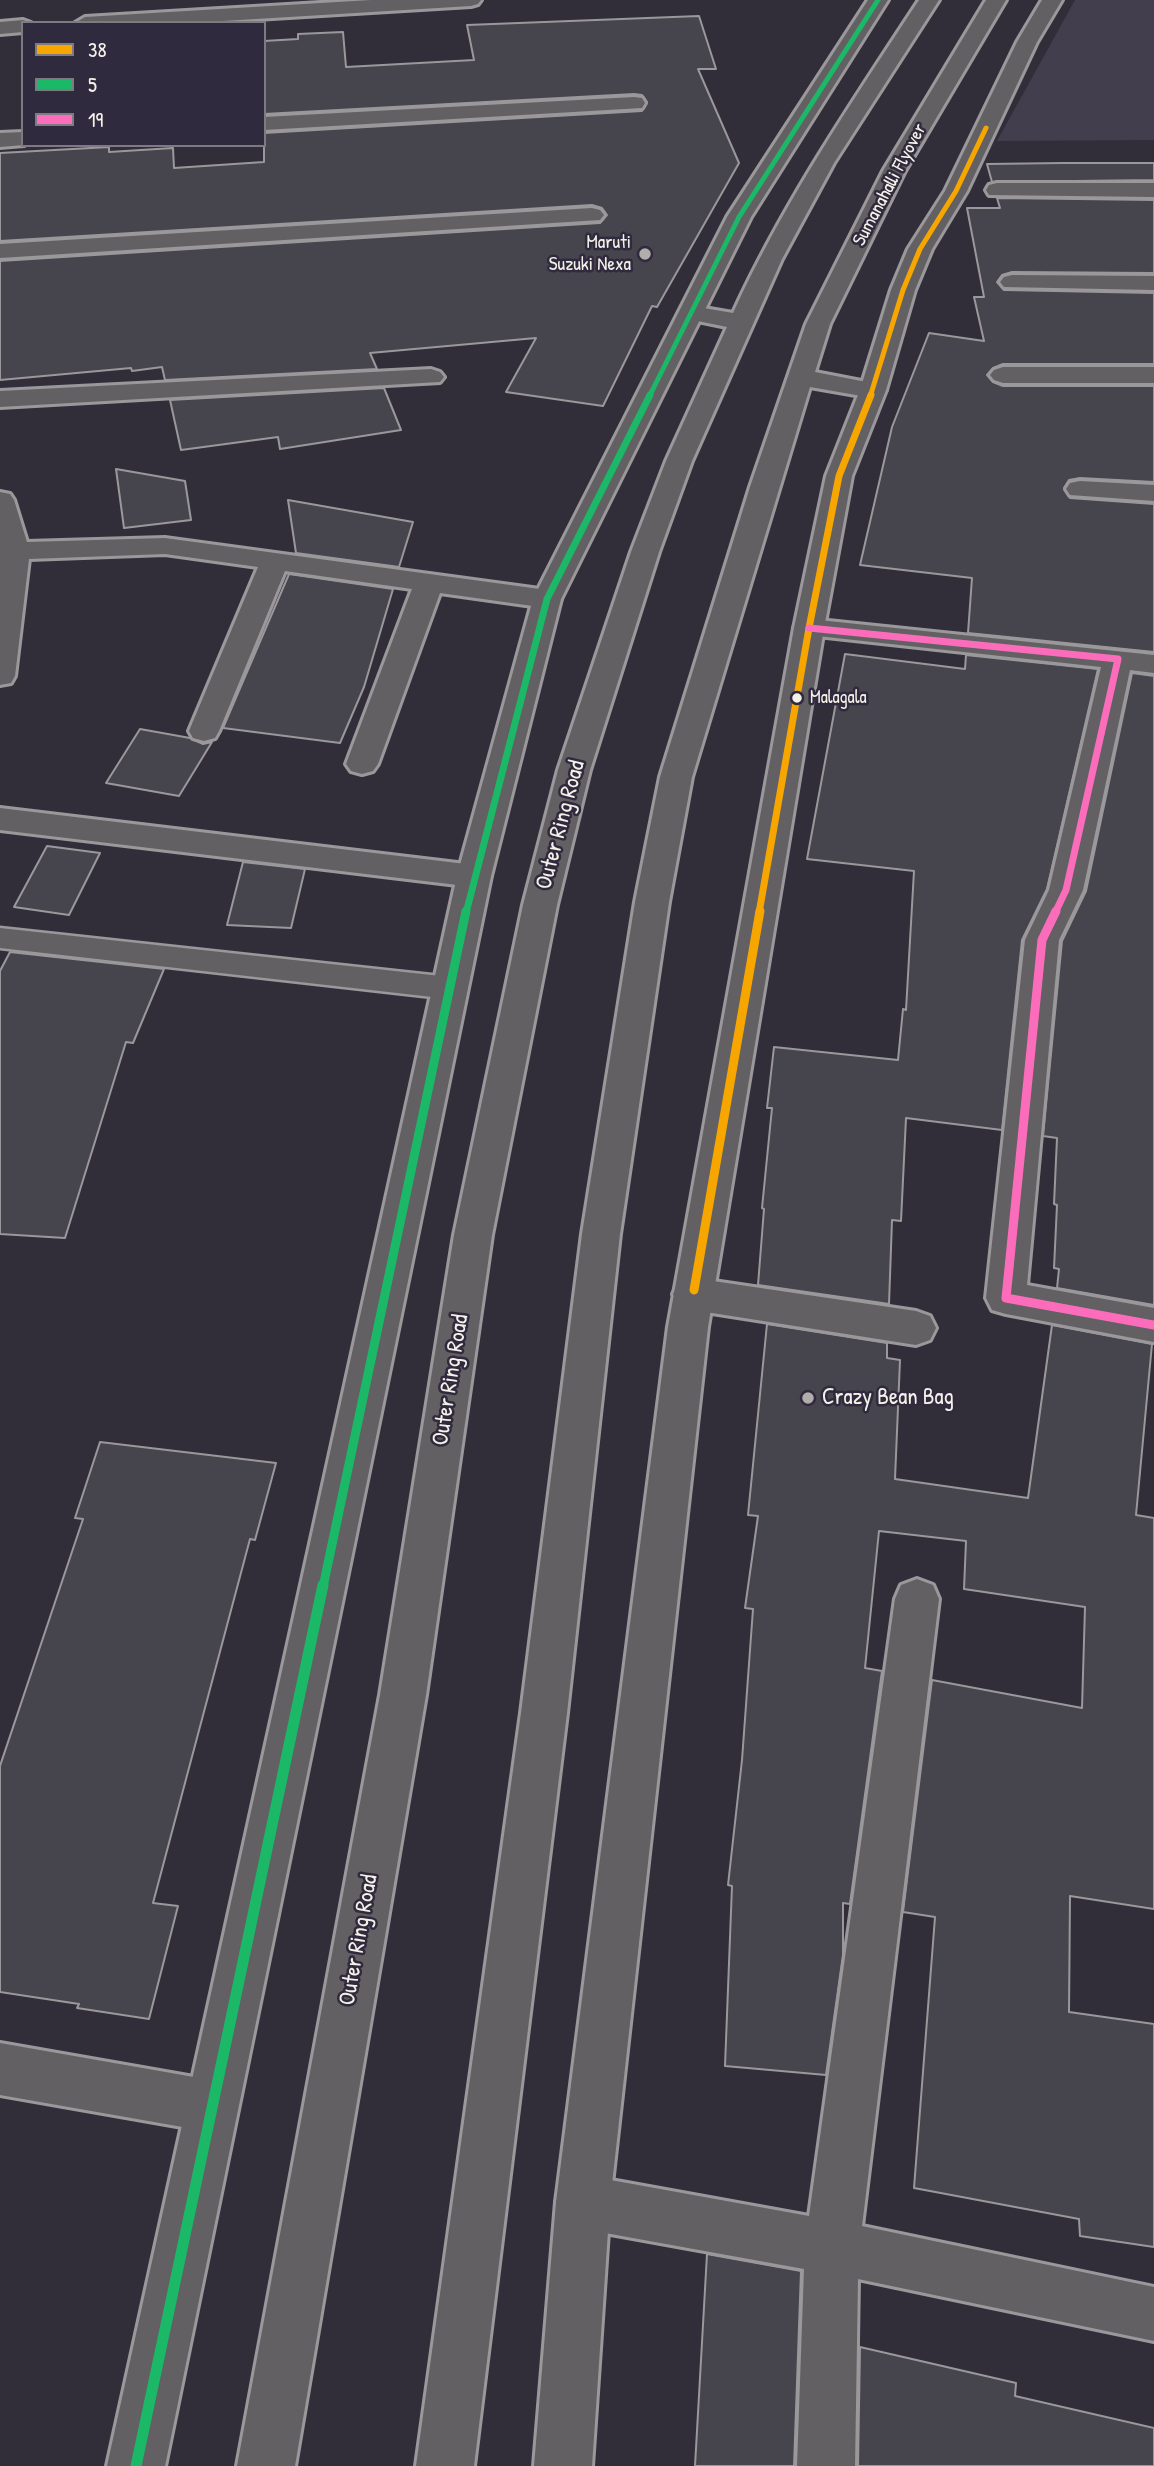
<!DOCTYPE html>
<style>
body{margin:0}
#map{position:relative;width:1154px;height:2466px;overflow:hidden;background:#312e39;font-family:"Patrick Hand",sans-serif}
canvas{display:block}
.legend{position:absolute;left:21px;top:21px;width:245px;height:126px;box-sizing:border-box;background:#2f2a3d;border:2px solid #7e7a81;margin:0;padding:9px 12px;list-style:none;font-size:21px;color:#f4f1e8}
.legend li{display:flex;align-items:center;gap:14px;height:35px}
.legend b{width:35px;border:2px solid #7e7a81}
</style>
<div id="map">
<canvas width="1154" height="2466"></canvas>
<ul class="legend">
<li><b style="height:9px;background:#f7a600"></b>38</li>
<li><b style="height:9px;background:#1ab867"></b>5</li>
<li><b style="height:9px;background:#fb6dba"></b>19</li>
</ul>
</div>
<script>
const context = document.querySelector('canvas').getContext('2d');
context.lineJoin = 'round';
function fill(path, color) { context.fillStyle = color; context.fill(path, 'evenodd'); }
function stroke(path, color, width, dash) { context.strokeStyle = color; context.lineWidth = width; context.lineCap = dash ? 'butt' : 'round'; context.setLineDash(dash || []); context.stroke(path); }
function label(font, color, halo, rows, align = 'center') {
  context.font = font + ' "Patrick Hand",sans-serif'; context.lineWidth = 5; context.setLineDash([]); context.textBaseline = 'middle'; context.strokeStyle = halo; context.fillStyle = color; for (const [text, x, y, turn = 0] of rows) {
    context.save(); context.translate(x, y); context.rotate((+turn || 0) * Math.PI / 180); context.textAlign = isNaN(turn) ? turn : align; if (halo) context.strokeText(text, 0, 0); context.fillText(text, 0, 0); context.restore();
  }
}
const green = new Path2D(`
 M1075,0h79v140l-157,1z`);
const building = new Path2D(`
 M699,16l17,53h-18l41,94 -82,144 -5,-1 -49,100 -97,-14 30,-54 -166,15 7,16 -212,11 -3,-13 -30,4 -1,-3 -131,12v-119l600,-38 7,-8 -5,-7 -10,-3 -592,36v-88l109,-6v5l64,-4 1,20 90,-6v-29l378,-22 5,-9 -5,-7 -8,-1 -370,20v-73l34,-2v-5l45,-2 3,35 128,-7 -7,-35z
 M1064,163h90v17l-162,2 -5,-18z
 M997,198l157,2v73l-142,-1 -10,3 -5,7 7,8 150,3v71h-151l-10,4 -6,7 6,7 10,4h151v96l-74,-4 -11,2 -5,8 6,10 84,6v148l-186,-19 4,-55 -112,-13 32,-138 37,-94 55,8 -10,-44h10l-17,-89h33z
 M384,388l17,42 -121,19 -2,-12 -97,13 -11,-50z
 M116,469l69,12 6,39 -67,8z
 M288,500l125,22 -14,45 -103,-14z
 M289,574l104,15 -29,98 -24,56 -117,-15z
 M845,654l120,15 1,-14 132,14 -51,220 -25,51 -20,190 -96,-12 -5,103 -9,-1 -3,84 -131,-19 6,-76 -2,-1 10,-100h-5l7,-61 124,13 5,-51 3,1 8,-139 -107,-12z
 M1132,673l22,3v629l-97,-17 2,-19 -5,-1 3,-63 -3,-1 3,-66 -14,-2 19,-195 24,-50z
 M140,729l50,9 13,6 9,-2 -33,54 -73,-13z
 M47,846l53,7 -31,62 -55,-8z
 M243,862l62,7 -14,59 -64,-3z
 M10,952l154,17 -31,74 -7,-1 -61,196 -65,-4v-263z
 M767,1324l120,19v15l13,2 -5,119 133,19 24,-173 100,19 -16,171 18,3v391l-84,-13 -1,116 85,12v223l-74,-11 -1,-17 -165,-31 21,-271 -32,-5 29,-232 150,28 3,-101 -121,-18 2,-48 -87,-10 -14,137 17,3 -32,233 -7,-1v52l-17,120 -101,-9 7,-180 -4,-1 14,-125 11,-151 -8,-1 13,-92 -10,-1z
 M100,1442l176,21 -21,77 -5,-1 -97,364 25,3 -29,113 -72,-11 2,-4 -79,-12v-226l83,-247 -8,-1z
 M707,2254l94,17 -7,195h-99z
 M860,2347l156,36 -1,13 139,32v38h-296z`);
const service = new Path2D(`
 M0,928l450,49 11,3 4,8 -4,8 -11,3 -450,-51z`);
const minor = new Path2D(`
 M634,97l8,1 3,5 -3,5 -378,22v-13z
 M23,132l1,13 -24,2v-14z
 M997,183h157v14l-165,-2 -3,-5 3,-5z
 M592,208l8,2 4,5 -4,5 -600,38v-14z
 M1012,275l142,1v14l-150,-3 -4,-5 4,-5z
 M1003,367h151v16h-151l-9,-3 -4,-5 4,-5z
 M431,369l9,3 4,5 -4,5 -440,25v-16z
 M1080,481l74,4v16l-84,-6 -4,-6 4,-6z
 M0,492l10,2 4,6 13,42 138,-4 382,52 10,3 4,6 -4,6 -10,3 -107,-15 -62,171 -5,7 -11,3 -11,-3 -5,-7 66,-175 -127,-18 -66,160 -4,7 -11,3 -11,-3 -4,-7 69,-164 -93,-13 -136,5 -14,117 -4,7 -11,2z
 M809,619l345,36v18l-24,-3 -47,220 -24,50 -32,345 127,23v34l-148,-28 -14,-4 -6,-12 39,-358 24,-50 52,-223 -302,-33 -5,-6 5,-6z
 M0,808l474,57 12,3 5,8 -5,8 -12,3 -474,-57z
 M693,1278l223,33 14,5 6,12 -6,12 -14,5 -223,-35 -14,-4 -6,-12 6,-12z
 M917,1579l16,6 6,14 -77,627 292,61v54l-296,-62 -3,187h-58l7,-197 -221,-40 -19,-8 -8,-19 8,-19 19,-8 226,41 86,-617 6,-14z
 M0,2043l211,37 18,8 8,18 -8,18 -18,8 -211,-37z`);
const tertiary = new Path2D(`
 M371,0h110l-3,4 -7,2 -281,17h-115l10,-6z
 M868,0h20l-137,217 -190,382 -70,277 -326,1590h-58l350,-1590 76,-277 194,-382z
 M1042,0h20l-25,42 -70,149 -35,58 -17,41 -29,100 -34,86 -28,152 -116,699 -98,875 -18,264h-58l22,-264 112,-875 126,-699 32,-152 34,-86 31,-100 17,-41 37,-58 72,-149z
 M23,20l8,3h-8v9l-23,2v-12z`);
const trunk = new Path2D(`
 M919,0h20l-105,163 -52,96 -90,202 -33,91 -69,218 -33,135 -65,330 -66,460 -131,771h-58l143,-771 74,-460 69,-330 35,-135 73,-218 35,-91 61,-134 -44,-9 -3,-5 3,-5 9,-2 41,7c51,-111 119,-211 186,-313z
 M986,0h20l-101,171 -75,153 -15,48 67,13 4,5 -4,5 -9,3 -63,-11 -118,390 -23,125 -49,332 -53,479 -93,753h-58l105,-753 61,-479 53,-332 25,-125 90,-290 56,-163 77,-153z`);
const bus1Far2 = new Path2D(`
 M870,397l33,-107 17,-41 36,-58 30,-63`);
const bus1Far1 = new Path2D(`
 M759,913l50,-285 30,-152 32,-81`);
const bus1 = new Path2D(`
 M694,1290l66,-379`);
const bus2Far3 = new Path2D(`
 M649,397l90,-180 139,-217`);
const bus2Far2 = new Path2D(`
 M466,913l81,-314 103,-204`);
const bus2Far1 = new Path2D(`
 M323,1587l143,-676`);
const bus2 = new Path2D(`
 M136,2466l187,-881`);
const bus3Far1 = new Path2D(`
 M809,628l309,31 -52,231 -11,23`);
const bus3 = new Path2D(`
 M1056,911l-14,29 -36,358 148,27`);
const markers = [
 [645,254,7,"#b0adab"],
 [797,698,6,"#f4f1e8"],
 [808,1398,7,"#b0adab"]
];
const farBusnames = [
 ["Malagala",810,698]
];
const farStreetnames = [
 ["Sumanahalli Flyover",890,185,-62]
];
const farPoinames = [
 ["Maruti",631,243],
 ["Suzuki Nexa",631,265]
];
const streetNames = [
 ["Outer Ring Road",561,825,-75],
 ["Outer Ring Road",451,1380,-81],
 ["Outer Ring Road",359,1940,-80]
];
const poiNames = [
 ["Crazy Bean Bag",822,1398]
];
fill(green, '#423e4d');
fill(building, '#46444c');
stroke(building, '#9a989b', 2);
stroke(service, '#9a989b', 5);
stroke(minor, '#9a989b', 6);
stroke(tertiary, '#9a989b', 6);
stroke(trunk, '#9a989b', 6);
fill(service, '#626063');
fill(minor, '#626063');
fill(tertiary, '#626063');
fill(trunk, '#626063');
stroke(bus1Far2, '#f7a600', 5);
stroke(bus1Far1, '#f7a600', 7);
stroke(bus1, '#f7a600', 9);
stroke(bus2Far3, '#1ab867', 5);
stroke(bus2Far2, '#1ab867', 7);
stroke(bus2Far1, '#1ab867', 9);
stroke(bus2, '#1ab867', 11);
stroke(bus3Far1, '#fb6dba', 7);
stroke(bus3, '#fb6dba', 9);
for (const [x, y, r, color] of markers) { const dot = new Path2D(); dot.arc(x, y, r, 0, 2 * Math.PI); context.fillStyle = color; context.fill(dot); stroke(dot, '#2f2a3d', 2.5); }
label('18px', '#f4f1e8', '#2f2a3d', farBusnames, 'left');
label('19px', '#f4f1e8', '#2f2a3d', farStreetnames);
label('19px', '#f4f1e8', '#2f2a3d', farPoinames, 'right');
label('23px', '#f4f1e8', '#2f2a3d', streetNames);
label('23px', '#f4f1e8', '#2f2a3d', poiNames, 'left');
</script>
